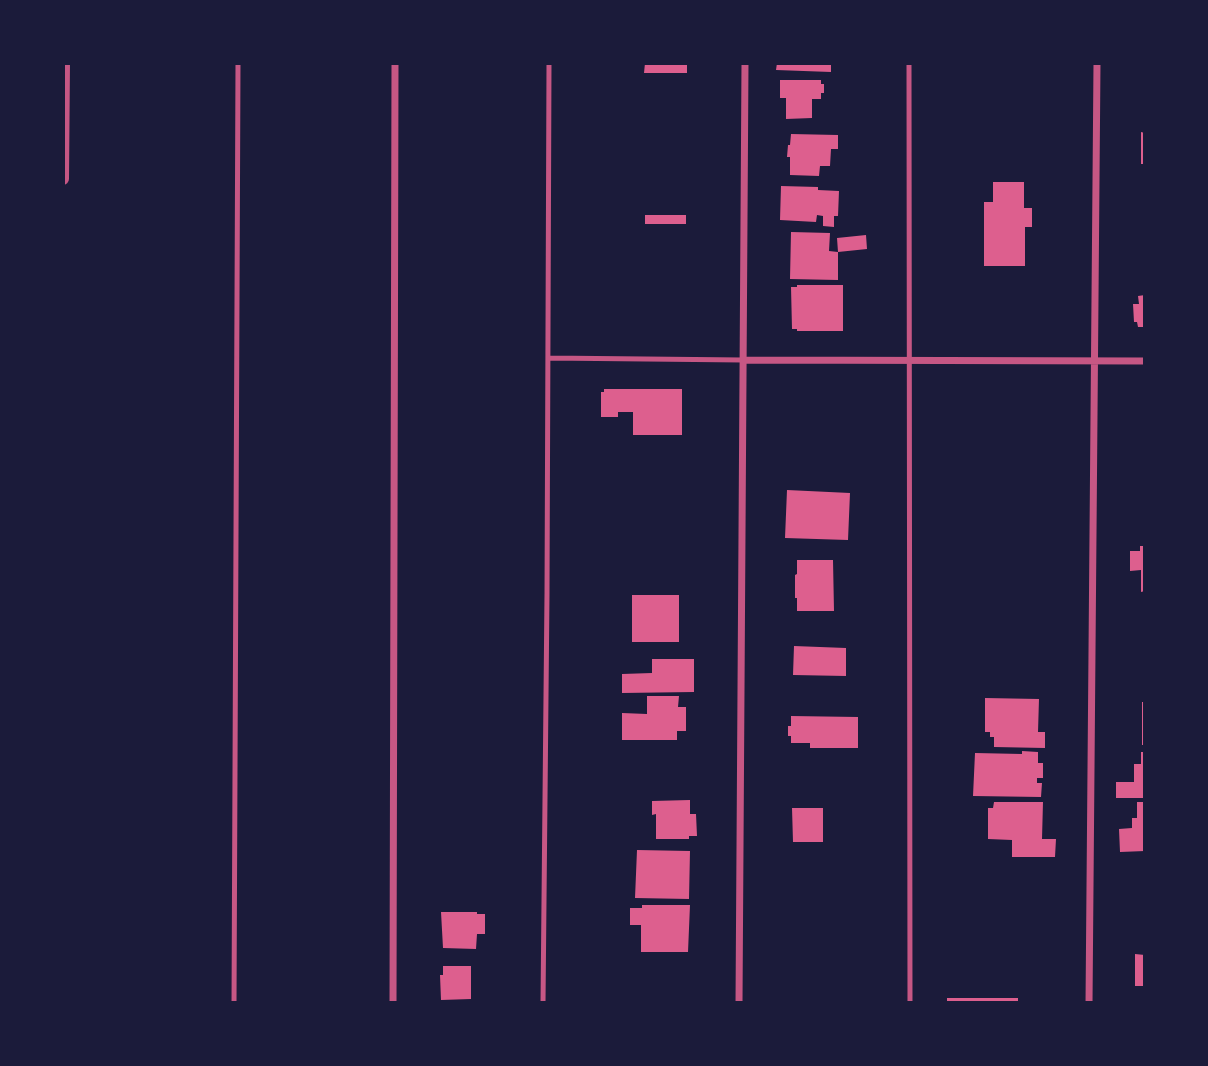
<!DOCTYPE html>
<style>
body{margin:0}
#map{position:relative;width:1208px;height:1066px;overflow:hidden;background:#1b1b3a;font-family:Inter,sans-serif}
canvas{display:block}
.frame{position:absolute;inset:0;border:65px solid #1b1b3a;pointer-events:none}
</style>
<div id="map">
<canvas width="1208" height="1066"></canvas>
<div class="frame"></div>
</div>
<script>
const context = document.querySelector('canvas').getContext('2d');
context.lineJoin = 'round';
function fill(path, color) { context.fillStyle = color; context.fill(path, 'evenodd'); }
function stroke(path, color, width, dash) { context.strokeStyle = color; context.lineWidth = width; context.lineCap = dash ? 'butt' : 'round'; context.setLineDash(dash || []); context.stroke(path); }
const building = new Path2D(`
 M645,63h42v10h-43z
 M777,63h54v9l-55,-2z
 M780,80h41v4h3v9h-3v6h-9v19l-26,1v-21h-6z
 M1141,132l4,1v31h-4z
 M791,134l47,1v14h-7l-1,17h-10l-1,10 -29,-1v-18h-3l1,-12h2z
 M993,182h31v26h8v19h-7v39h-41v-64h9z
 M781,186l37,1v3l21,1 -1,25h-4v11l-11,-1v-10l-6,-1 -1,7 -36,-2z
 M645,215h41v9h-41z
 M791,232l39,1 -1,18 9,1 -1,-14 29,-3 1,14 -29,3v28l-48,-1z
 M797,285h46v46h-46v-2h-5l-1,-42h6z
 M1145,295v32h-7l-1,-5h-3l-1,-18h6l-1,-8z
 M604,389h78v46h-49v-23h-15v5h-17v-25h3z
 M787,490l63,3 -2,47 -63,-2z
 M1140,546h5v45l-4,1v-22l-11,1v-20h10z
 M797,560h36l1,51h-37v-13h-2v-23l2,-1z
 M632,595h47v47h-47z
 M794,646l52,2v28l-53,-1z
 M652,659h42v33l-72,1v-19l30,-1z
 M647,696h32l-1,11h8v24h-9v9h-55v-27l25,1z
 M985,698l54,1 -1,33h7v16l-51,-1v-10h-4v-5h-5z
 M1142,702h3v43h-3z
 M791,716l67,1v31h-48v-5h-19v-7h-3v-10h3z
 M1022,751l16,1v11h5v15h-6v5h5l-1,14 -68,-1 2,-43 47,1z
 M1141,752h4v46h-29v-16h18v-18h7z
 M690,800v14h6l1,22h-8v3h-33v-25l-4,1v-14z
 M994,802h49l-1,37h14l-1,18h-43v-17l-24,-1v-31h5z
 M1137,802h8v49l-25,1 -1,-23 13,-1v-10h5z
 M792,808h31v34h-30z
 M637,850l53,1 -1,48 -54,-1z
 M642,905h48l-2,47h-47v-27h-11v-17h12z
 M441,912h36v2h8v20h-8l-1,15 -33,-1z
 M1135,954l10,1v31h-10z
 M443,966h28v33l-30,1 -1,-25h3z
 M947,998h71v5h-71z`);
const service = new Path2D(`
 M909,63l1,940
 M548,358l195,2
 M234,1003l4,-940
 M543,1003l4,-409 2,-531`);
const minor = new Path2D(`
 M743,360l402,1
 M393,1003l2,-940
 M739,1003l6,-940
 M1089,1003l8,-940`);
const tertiary = new Path2D(`
 M63,179l1,-116`);
fill(building, '#dd5f8e');
stroke(service, '#c65784', 5);
stroke(minor, '#c65784', 7);
stroke(tertiary, '#c65784', 12);
</script>
